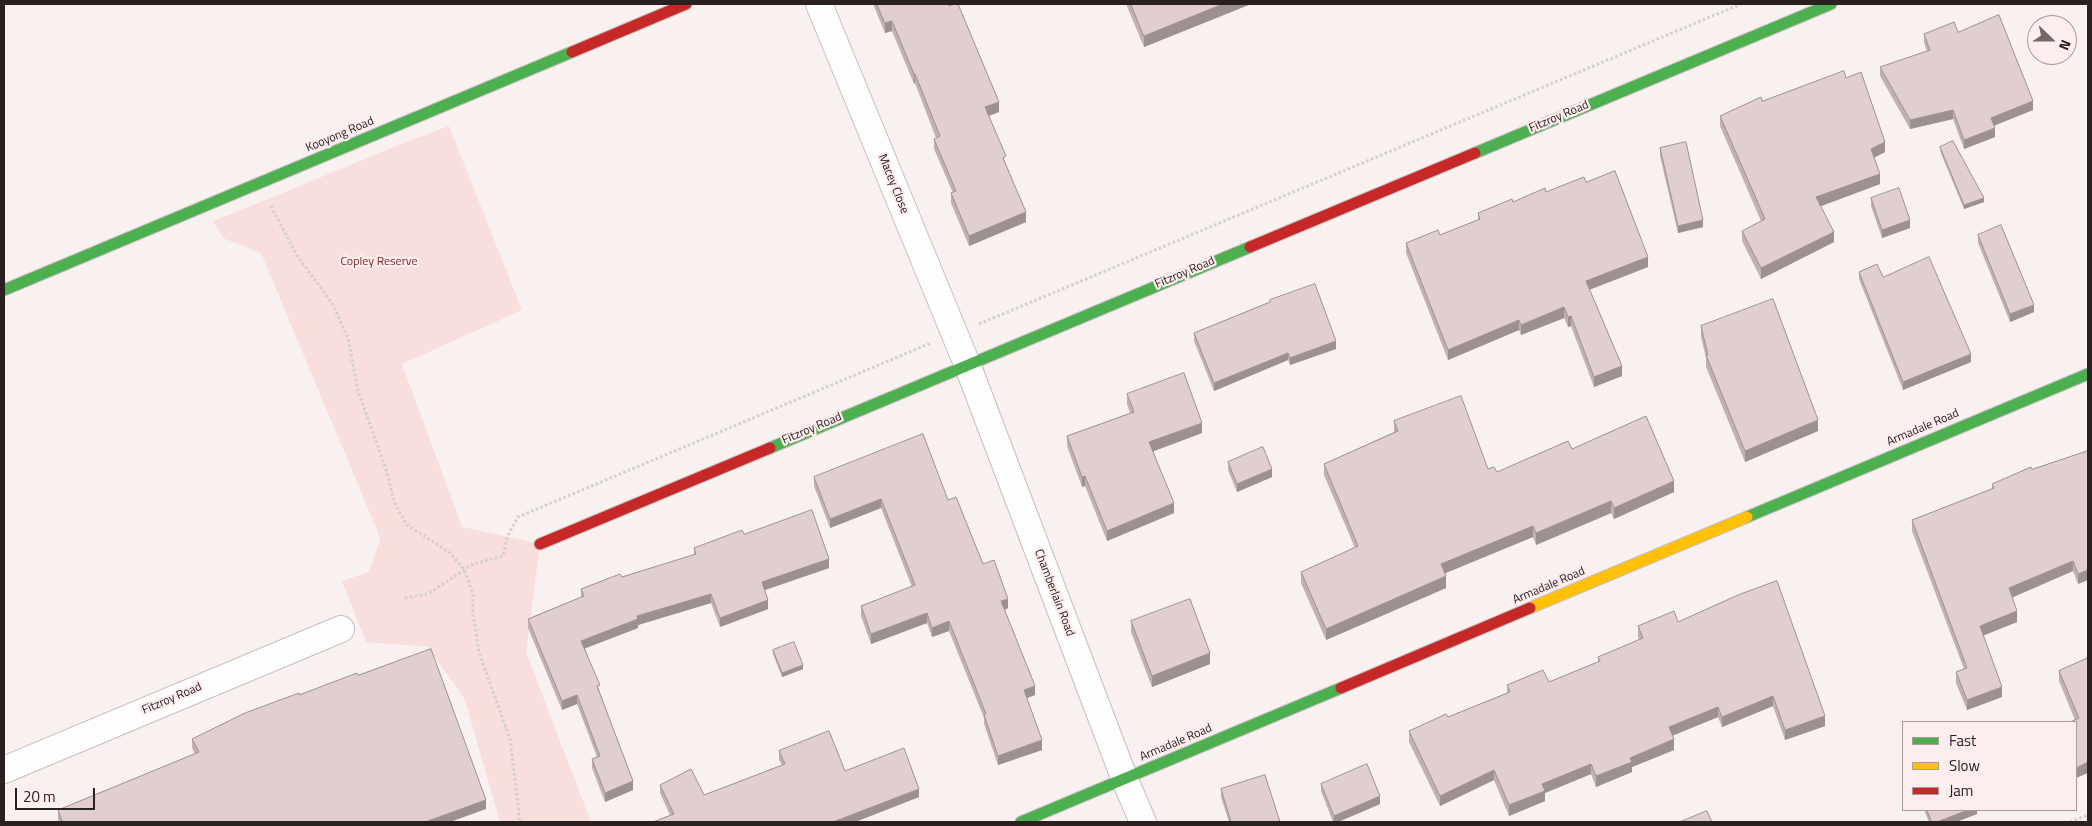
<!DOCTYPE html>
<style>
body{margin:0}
#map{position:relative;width:2092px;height:826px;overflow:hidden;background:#f9f0f0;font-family:"Titillium Web",sans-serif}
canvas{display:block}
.frame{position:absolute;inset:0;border:5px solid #29201f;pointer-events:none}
.legend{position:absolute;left:1902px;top:721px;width:175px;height:90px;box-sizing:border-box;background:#fdedec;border:1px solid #a89b9a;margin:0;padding:6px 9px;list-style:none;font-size:15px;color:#29201f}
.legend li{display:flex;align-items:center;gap:10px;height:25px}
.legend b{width:25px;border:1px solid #a89b9a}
.north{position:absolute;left:2027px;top:15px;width:50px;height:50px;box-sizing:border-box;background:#fdedec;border:1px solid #a89b9a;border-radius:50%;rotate:112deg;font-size:14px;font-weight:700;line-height:20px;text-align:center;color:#29201f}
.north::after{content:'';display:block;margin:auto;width:18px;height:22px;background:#726968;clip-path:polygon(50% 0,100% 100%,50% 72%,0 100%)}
.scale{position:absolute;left:15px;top:788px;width:80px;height:22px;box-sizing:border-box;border:2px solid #29201f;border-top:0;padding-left:6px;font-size:15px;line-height:18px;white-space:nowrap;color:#29201f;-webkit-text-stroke:4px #fdedec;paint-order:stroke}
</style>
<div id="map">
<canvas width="2092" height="826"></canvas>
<div class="frame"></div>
<ul class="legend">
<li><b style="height:6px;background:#4caf50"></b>Fast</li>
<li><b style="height:6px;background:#ffc107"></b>Slow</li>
<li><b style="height:6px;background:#c62828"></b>Jam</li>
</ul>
<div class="north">N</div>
<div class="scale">20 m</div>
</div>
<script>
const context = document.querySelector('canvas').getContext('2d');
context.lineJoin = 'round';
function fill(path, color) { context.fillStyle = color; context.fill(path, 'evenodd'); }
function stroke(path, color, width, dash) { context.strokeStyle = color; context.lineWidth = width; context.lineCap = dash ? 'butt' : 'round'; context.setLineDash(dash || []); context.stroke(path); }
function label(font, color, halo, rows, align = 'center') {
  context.font = font + ' "Titillium Web",sans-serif'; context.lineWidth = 4.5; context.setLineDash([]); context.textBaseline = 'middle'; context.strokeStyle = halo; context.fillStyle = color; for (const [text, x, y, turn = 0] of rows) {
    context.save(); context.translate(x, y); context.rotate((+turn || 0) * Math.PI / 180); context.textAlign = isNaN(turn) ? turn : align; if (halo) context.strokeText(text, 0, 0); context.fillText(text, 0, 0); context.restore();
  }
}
const green = new Path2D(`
 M449,126l73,184 -120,54 60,163 78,17 -14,108 65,170h-91l-35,-122 -37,-53 -62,-5 -24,-61 27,-9 11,-32 -3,-10 -116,-277 -38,-15 -10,-17c79,-30 156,-66 236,-95z`);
const path = new Path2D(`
 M271,206l25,48 36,49 16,35 10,53 29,81 7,30 12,22 44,29 14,16 9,25v19l6,39 31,87 10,83
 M979,324l762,-320
 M405,598l23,-4 45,-30 30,-8 4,-19 11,-20 413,-174
 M2070,822l18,-7`);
const street = new Path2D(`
 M819,4l148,360 158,416 18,42
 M4,770l337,-141`);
const fast = new Path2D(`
 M1475,153l356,-149
 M4,290l568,-238
 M770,448l480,-201
 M1747,517l341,-143
 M1021,822l320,-134`);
const slow = new Path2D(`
 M1530,608l217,-91`);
const jam = new Path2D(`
 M572,52l114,-48
 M1250,247l225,-94
 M540,544l230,-96
 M1341,688l189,-80`);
const wall = new Path2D(`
 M873,4h75l51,108 -10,4 37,106 -57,24 -18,-43v-10h2l-19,-44v-10l2,-1 -21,-55 -1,1 -22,-53 -7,2z
 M1126,4h125l-107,43z
 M1958,32l75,78 -39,15 1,12 -31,12 -11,-30 -43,10 -30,-53v-9l47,-16 -3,-8v-9z
 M1846,78l39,74 -11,6 6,26 -59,22 13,36 -73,37 -19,-38v-10l19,-10 -41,-95v-10l42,-15z
 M1940,147l44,55 -20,7 -24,-58z
 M1660,148l43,79 -25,6 -18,-77z
 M1586,182l62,85 -59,23 33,86 -28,11 -23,-61 -3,1 -4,-9 -43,17 -2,-5 -71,30 -42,-107v-10l34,-8 38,-15v-7l68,-21z
 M1871,198l39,30 -28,10 -11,-32z
 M1978,235l56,77 -24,10 -32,-79z
 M1859,272l24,5 88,85 -68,28 -44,-111z
 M1270,300l66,49 -46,16 -2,-5 -74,31 -20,-50v-8l76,-31z
 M1701,326l117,105 -73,31 -39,-95v-9l-5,-21z
 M1127,394l75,39 -49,18 21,62 -67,28 -22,-55 -3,1 -15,-41v-10l63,-23 -3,-9z
 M1394,421l94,48 9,3 75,-23 102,43 -60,27 -3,-6 -75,32 -3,-8 -88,36 1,15 -120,52 -25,-57v-11l54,-24 -31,-73v-11l70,-32z
 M2088,451l-10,133 -5,-13 -61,26 5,25 -34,13 19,62 -35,13 -11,-27v-11l8,-3 -52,-138v-11l80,-31v-5z
 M1228,462l44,15 -35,15 -9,-22z
 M814,477l134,23 35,64 25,44 -3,2 30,85 -8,3 15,52 -44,15 -14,-41v-6l-35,-87 -17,6 -5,-14 -56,21 -10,-28v-10l51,-19 -31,-79 -51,20 -16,-42z
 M744,534l85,34 -64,22 3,19 -48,18 -9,-24 -73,22v3l-53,20 48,142 -28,12 -13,-34v-9l5,-2 -20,-53 -15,6 -34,-82v-9l53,-22v-8l113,-34v-7z
 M1131,621l79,43 -58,23 -21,-55z
 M1678,622l147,104 -40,14 -12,-34 -51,21 -4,-10 -46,19 2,14 -42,17v5l-36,15 -5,-13 -46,19v8l-36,15 -15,-36 -54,26 -31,-64v-11l39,-14 59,-24v-8l42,-3 49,-20v-5l41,-17 -1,-3v-11z
 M773,650l30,19 -21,8 -9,-23z
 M2088,658l-12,120 -1,-58 -16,-39v-10z
 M358,675l128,134 -427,13 -1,-3v-9l137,-56 -3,-6v-9l107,-44z
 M779,751l66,20 74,26 -64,25h-202l17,-7 -10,-22v-8l44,10 78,-30 -3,-5z
 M1321,784l59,20 -42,18h-5l-12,-31z
 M1221,789l59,33h-51l-8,-25z
 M1924,810h53v4l-21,8h-27z`);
const shadedWall = new Path2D(`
 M1223,4h28l-107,43v-11z
 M892,21v10l-7,2v-10z
 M914,74h1v9l-1,1z
 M2033,101v9l-42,17v-9z
 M999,102v10l-14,5v-10z
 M1953,110v9l-43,10v-9z
 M1995,128v9l-31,12v-9z
 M1885,142v10l-14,7v-10z
 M1880,174v10l-64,24v-11z
 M1984,198v4l-20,7v-4z
 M1026,212v10l-57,24v-10z
 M1703,220v7l-25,6v-7z
 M1910,220v8l-28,10v-8z
 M1834,232v10l-73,37v-11z
 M1648,257v10l-62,24v-10z
 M2034,305v7l-24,10v-8z
 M1564,307v11l-43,17v-10z
 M1571,316v10l-3,1v-10z
 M1519,320v10l-71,30v-10z
 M1336,341v8l-46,16v-7z
 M1288,353v7l-74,31v-8z
 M1971,354v8l-68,28v-8z
 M1622,366v10l-28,11v-10z
 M1818,420v11l-73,31v-11z
 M1202,423v10l-53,20v-11z
 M1272,469v8l-35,15v-8z
 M1085,476v10l-3,1v-10z
 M1674,481v11l-60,27v-11z
 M881,499v9l-51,20v-9z
 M1611,501v12l-75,32v-12z
 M1174,503v10l-67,28v-10z
 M1533,526v11l-92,38v-11z
 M829,559v9l-67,23v-9z
 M2073,561v10l-64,28v-11z
 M2088,570v10l-10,4v-10z
 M1446,576v12l-120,52v-11z
 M711,594v9l-73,22v3l-57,22v-9l56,-25z
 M1008,599v9l-7,3v-10z
 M768,600v9l-48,18v-9z
 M2017,611v11l-37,15v-11z
 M927,613v10l-56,21v-10z
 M949,621v10l-17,6v-9z
 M1210,653v11l-58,23v-11z
 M803,665v4l-21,8v-4z
 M1035,686v9l-11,4v-9z
 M2002,687v10l-35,13v-10z
 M577,695v9l-15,6v-9z
 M1773,696v10l-51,21v-10z
 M1718,707v10l-49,20v-10z
 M1825,716v10l-40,14v-10z
 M1674,739v11l-42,17v5l-36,15v-11l34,-18z
 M1042,740v10l-44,15v-9z
 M2088,762v11l-12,5v-10z
 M1591,764v10l-46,19v8l-36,15v-11l33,-21z
 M1494,770v10l-54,26v-10z
 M633,781v9l-28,12v-9z
 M919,789v8l-64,25h-22z
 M1380,796v8l-42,18h-4v-6z
 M486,800v9l-36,13h-25z
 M1968,810h9v4l-21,8h-19z`);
const building = new Path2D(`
 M877,4h71l1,2 5,-2h4l41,98 -14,5 21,49 -3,2 23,54 -57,24 -18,-43 5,-2 -22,-52 6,-3 -25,-62h-1l-22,-53 -7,2z
 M1131,4h92l-79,32z
 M1999,15l34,86 -42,17 4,10 -31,12 -11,-30 -43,10 -30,-53 50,-17 -6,-16 30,-12 4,10z
 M1844,71l2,7 15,-6 24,70 -14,7 9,25 -64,23 18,35 -73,36 -19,-37 23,-12 -45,-103 41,-19 1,4z
 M1953,141l31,57 -20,7 -24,-58z
 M1686,142l17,78 -25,6 -18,-78z
 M1615,171l33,86 -62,24 36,85 -28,11 -23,-61 -3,1 -4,-10 -43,18 -2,-5 -71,30 -42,-107 32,-13 2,5 40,-16 -2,-6 34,-14 1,3 32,-14 1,4 38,-15 2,5z
 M1899,188l11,32 -28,10 -11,-32z
 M2001,225l33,80 -24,9 -32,-79z
 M1929,257l42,97 -68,28 -44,-110 18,-8 6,13z
 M1315,284l21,57 -46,17 -2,-5 -74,30 -20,-50 76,-31v-2z
 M1773,299l45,121 -73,31 -39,-96h2l-7,-29z
 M1184,373l18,50 -53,19 25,61 -67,28 -22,-55 -3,1 -15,-41 67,-24 -7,-18z
 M1461,396l27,73 6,-2 3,5 71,-31 4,8 74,-33 28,65 -60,27 -3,-7 -75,32 -3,-7 -92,38 5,12 -120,53 -25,-57 57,-26 -34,-82 74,-33 -4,-10z
 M923,434l25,66 8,-3 27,67 11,-4 14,39 -7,2 34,85 -11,4 18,50 -44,16 -14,-41 2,-1 -37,-93 -17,7 -5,-15 -56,21 -10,-28 54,-21 -34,-86 -51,20 -16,-42z
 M1263,447l9,22 -35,15 -9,-22z
 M2088,451v119l-10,4 -5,-13 -64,27 8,23 -37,15 22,61 -35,13 -11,-28 11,-4 -55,-148 82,-32 -2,-4 39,-17 1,2z
 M812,510l17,49 -67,23 6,18 -48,18 -9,-24 -74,22 1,3 -57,22 19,44 -3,1 36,95 -28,12 -13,-34 8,-3 -23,-61 -15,6 -34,-82 56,-23 -3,-7 39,-15 2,3 74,-23 -2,-6 48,-18 2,4z
 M1777,581l48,135 -40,14 -12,-34 -51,21 -4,-10 -49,20 5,12 -44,19 2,4 -36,14 -5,-12 -49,20 3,7 -36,14 -15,-35 -54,26 -31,-65 37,-17 2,3 62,-25 -3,-7 36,-15 6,12 51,-21 -2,-4 45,-19 -5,-12 36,-15 4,11 60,-27z
 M1190,599l20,54 -58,23 -21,-55z
 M794,642l9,23 -21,8 -9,-23z
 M431,649l55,151 -61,22h-366l3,-1 -4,-11 141,-58 -7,-13 53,-26 54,-20v2l58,-22 1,2z
 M2088,658v104l-12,6v-46h-6l9,-4 -20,-47z
 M829,731l16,40 59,-23 15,41 -86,33h-180l21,-8 -14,-29 31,-16 13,26 81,-31 -6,-13z
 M1367,764l13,32 -46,20 -13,-32z
 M1265,775l15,47h-49l-10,-33z
 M1927,810h41l-31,12h-5z
 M1707,811l5,11h-32z`);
const streetNames = [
 ["Fitzroy Road",1559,117,-23],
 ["Kooyong Road",340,135,-23],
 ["Macey Close",893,184,68],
 ["Fitzroy Road",1185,273,-23],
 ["Armadale Road",1923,428,-23],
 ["Fitzroy Road",812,429,-23],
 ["Armadale Road",1549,586,-23],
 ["Chamberlain Road",1054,593,69],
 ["Fitzroy Road",172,699,-23],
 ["Armadale Road",1176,743,-23]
];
const parkNames = [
 ["Copley Reserve",379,262]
];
fill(green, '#f8dedc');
stroke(street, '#c7bebd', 28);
stroke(fast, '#c7bebd', 13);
stroke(slow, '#c7bebd', 13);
stroke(jam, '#c7bebd', 13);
stroke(path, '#d2cfcf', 3, [2.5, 2.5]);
stroke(street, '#fefdfd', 26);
stroke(fast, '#4caf50', 11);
stroke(slow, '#ffc107', 11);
stroke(jam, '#c62828', 11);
fill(wall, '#c1b2b1');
fill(shadedWall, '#9d9190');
fill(building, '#e0cfce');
stroke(building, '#9d9190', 1);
label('12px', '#29201f', '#fdedec', streetNames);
label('12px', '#752a28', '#fdedec', parkNames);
</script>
